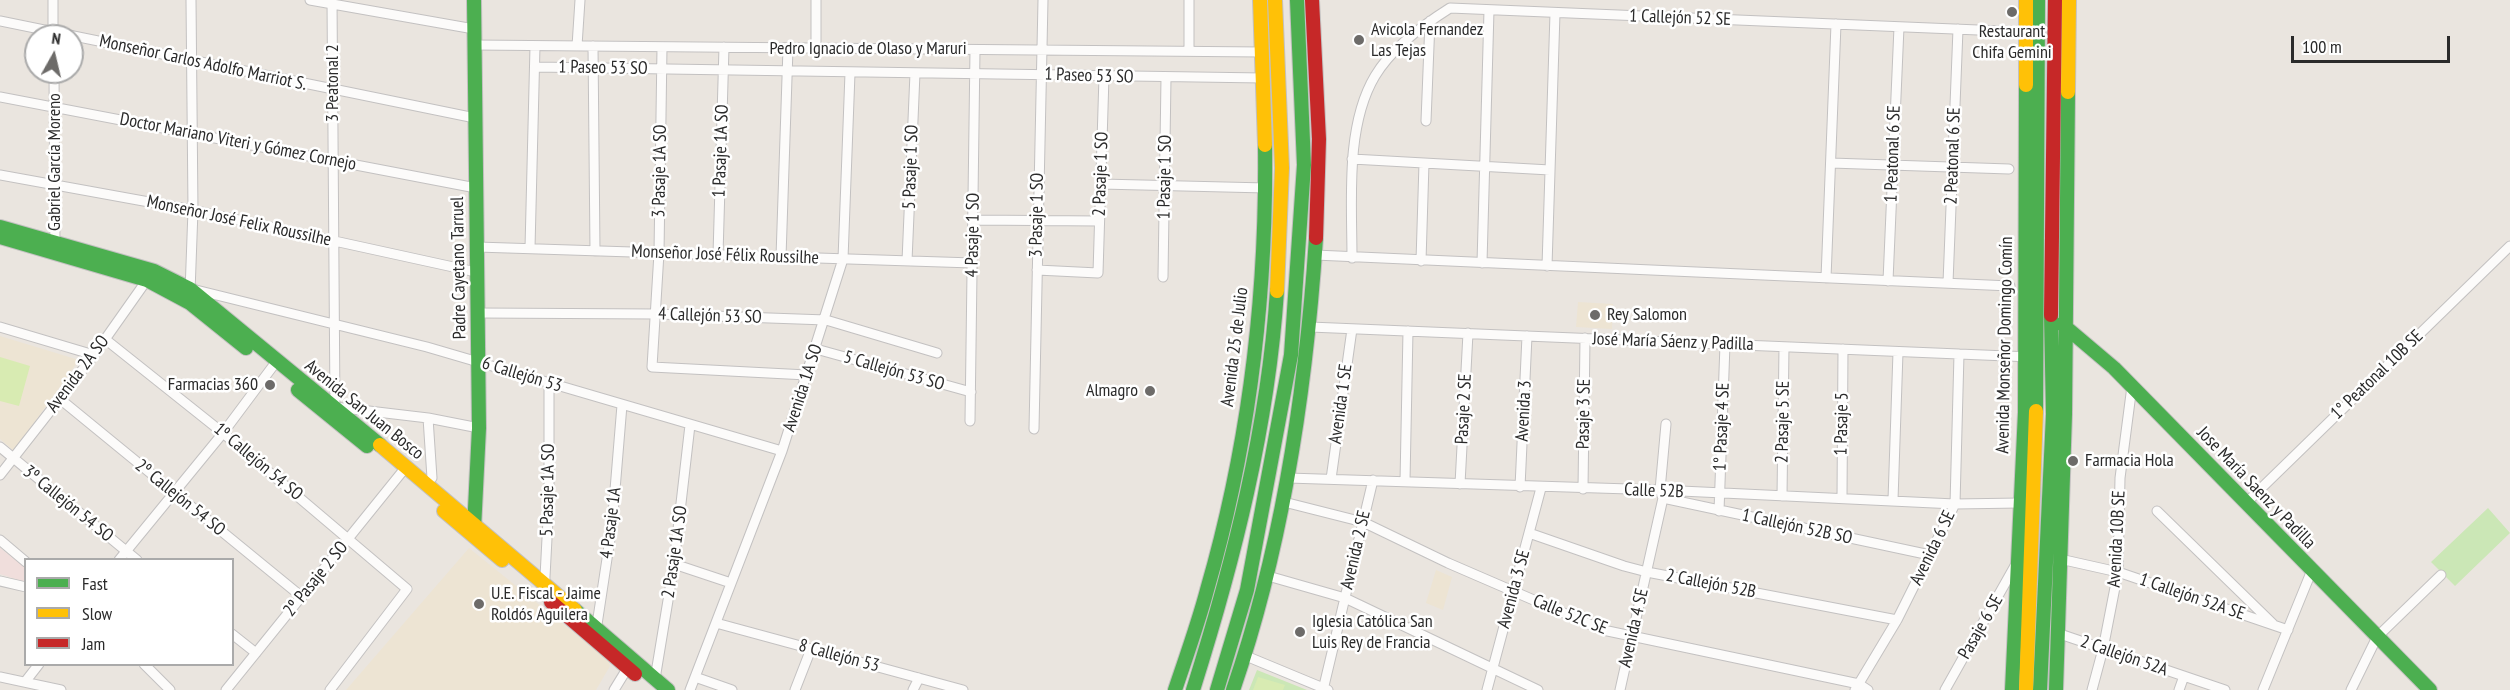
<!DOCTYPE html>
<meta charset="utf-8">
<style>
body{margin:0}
#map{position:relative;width:2510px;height:690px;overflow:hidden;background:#eae5df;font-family:"PT Sans Narrow",sans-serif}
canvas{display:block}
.legend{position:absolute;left:24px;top:558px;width:210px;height:108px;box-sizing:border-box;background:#fff;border:2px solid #aaa;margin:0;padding:8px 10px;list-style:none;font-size:18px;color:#2a2a2a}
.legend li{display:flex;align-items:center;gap:12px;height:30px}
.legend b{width:30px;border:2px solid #aaa}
.north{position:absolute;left:24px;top:24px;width:60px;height:60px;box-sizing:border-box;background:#fff;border:2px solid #aaa;border-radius:50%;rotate:8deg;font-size:16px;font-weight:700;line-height:24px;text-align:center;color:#2a2a2a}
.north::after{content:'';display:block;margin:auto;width:21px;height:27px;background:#6d6b69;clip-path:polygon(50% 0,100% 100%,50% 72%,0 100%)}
.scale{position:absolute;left:2291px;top:36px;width:159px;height:27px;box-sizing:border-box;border:3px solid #2a2a2a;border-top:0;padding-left:8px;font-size:18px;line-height:21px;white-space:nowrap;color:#2a2a2a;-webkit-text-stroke:4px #fff;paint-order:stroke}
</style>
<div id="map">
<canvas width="2510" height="690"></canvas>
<ul class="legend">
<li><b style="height:8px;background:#4caf50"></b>Fast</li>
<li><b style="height:8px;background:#ffc107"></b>Slow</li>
<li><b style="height:8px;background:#c62828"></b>Jam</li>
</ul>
<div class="north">N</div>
<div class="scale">100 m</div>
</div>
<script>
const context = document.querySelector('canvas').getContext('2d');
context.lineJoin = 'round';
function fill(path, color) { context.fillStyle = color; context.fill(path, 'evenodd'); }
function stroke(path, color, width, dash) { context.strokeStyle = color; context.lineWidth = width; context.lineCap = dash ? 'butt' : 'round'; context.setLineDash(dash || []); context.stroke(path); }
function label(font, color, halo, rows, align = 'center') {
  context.font = font + ' "PT Sans Narrow",sans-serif'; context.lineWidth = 5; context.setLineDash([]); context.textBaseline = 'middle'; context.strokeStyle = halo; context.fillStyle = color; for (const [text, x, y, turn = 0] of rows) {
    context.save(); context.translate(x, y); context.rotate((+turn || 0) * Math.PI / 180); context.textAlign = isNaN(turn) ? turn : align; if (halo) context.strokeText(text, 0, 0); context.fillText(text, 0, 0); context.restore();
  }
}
const education = new Path2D(`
 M1578,302l35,2 -1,25 -36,-2z
 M0,336l79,24 -65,91 -14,-12z
 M469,548l139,112 2,6 -14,24h-250z
 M1436,570l16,7 -9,33 -17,-7z`);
const medical = new Path2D(`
 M0,548l25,19v15l-25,-8z`);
const green = new Path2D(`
 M2488,508l22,25 -55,53 -24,-24z
 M1257,670l50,20h-58z`);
const pitch = new Path2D(`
 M0,357l30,9 -11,40 -19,-5z
 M1258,677l27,8 -2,5h-30z`);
const street = new Path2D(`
 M310,0l164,29
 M816,0v48
 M1189,0v51
 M0,21l475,97
 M53,36v-36
 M474,45l788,7
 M577,46l3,-46
 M593,46l2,205
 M662,47l-3,206 -7,114 155,8
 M535,67l728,11
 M54,72l1,175
 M0,97l476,91
 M1426,121l4,-100
 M1352,159l198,11
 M1831,163l178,6
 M0,175l193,35 283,62
 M1101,184l165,4
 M973,220l126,1
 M477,247l496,16
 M530,248l5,-202
 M718,255l6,-208
 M1315,255l695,31
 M781,257l7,-209
 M1352,258c0,-56 -7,-132 23,-182 16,-27 48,-51 75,-68l576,24
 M907,261l8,-188
 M1421,261l3,-98
 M1482,263l7,-253
 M1547,266l8,-253
 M1037,270l61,3 6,-197
 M1163,277l3,-199
 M1826,278l10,-254
 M1888,281l11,-254
 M1948,283l10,-254
 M192,289l235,58 355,104
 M190,292l3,-82 -2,-210
 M478,313l179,1 169,6 111,33
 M0,327l94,28
 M1310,327l721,30
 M105,339l118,94 184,156 -77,101
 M816,349l155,43
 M60,399l242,198
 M335,407l93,11 51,10
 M331,410l4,-3 -3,-407
 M428,418l4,60
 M970,421l5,-371
 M1034,429l9,-429
 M0,447l137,113
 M0,475l94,-120 55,-78
 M1288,478l372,12 295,14 65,-1
 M1331,479l21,-150
 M1405,481l3,-150
 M1460,484l8,-151
 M1520,487l7,-151
 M1583,489l2,-151
 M1782,496l2,-149
 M1663,498l267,57
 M1842,498l1,-149
 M1893,500l5,-148
 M1284,502l79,20 85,41 155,67 256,54 9,6
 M2245,504l265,-258
 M1719,511l6,-167
 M2157,511l116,113
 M1529,533l95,33 23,6 250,48
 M0,540l26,22
 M2060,559l58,13 170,58
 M119,560l104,-127 53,-71
 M674,564l57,19
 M1268,576l77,22 193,92
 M0,581l26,6
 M544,596l5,-96v-116
 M716,623l247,67
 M596,631l16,-105 10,-121
 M2057,633l168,57
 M232,634l24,19
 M1246,656l82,34
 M144,664l26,26
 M0,677l61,13
 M695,677l37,13
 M655,679l19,-115 16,-139
 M25,682l14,-18
 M226,690l180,-223
 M614,690l16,-26
 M690,690l92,-239 61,-192 7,-186
 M795,690l16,-41
 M913,690l6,-12
 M1323,690l50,-210
 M1487,690l54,-202
 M1620,690l43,-192 -3,-8 6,-66
 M1855,690l42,-70 58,-116 4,-150
 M1945,690l71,-126
 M2092,690l11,-41 15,-77 2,-94 12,-92
 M2179,690l5,-14
 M2263,690l49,-120
 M2351,690l26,-53 64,-62`);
const fast = new Path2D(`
 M474,0l5,428 -5,101
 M0,227l154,44 36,18 190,156
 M0,237l147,43 43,23 56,45
 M2062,324l52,44 316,322
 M298,390l69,56
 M2036,411l2,-411
 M575,610l93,80
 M1175,690c11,-33 23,-66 32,-100 42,-145 60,-294 58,-445
 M1193,690c41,-130 75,-263 84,-399
 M1217,690l30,-100 44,-235 13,-190 -7,-165
 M1233,690c50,-145 73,-299 83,-452
 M2012,690l13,-278 1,-327
 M2040,690l13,-276 -2,-99
 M2056,690l9,-276 3,-322`);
const slow = new Path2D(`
 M1260,0l5,145
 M1275,0l7,168 -5,123
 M2026,85v-85
 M2068,92l1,-92
 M380,445l195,165
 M444,511l58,49
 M2026,690l10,-279`);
const jam = new Path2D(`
 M1312,0l7,139 -3,99
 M2051,315l4,-315
 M551,602l84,72`);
const markers = [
 [2012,12,6,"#6d6b69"],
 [1359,40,6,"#6d6b69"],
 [1595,315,6,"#6d6b69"],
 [270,385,6,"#6d6b69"],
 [1150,391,6,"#6d6b69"],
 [2073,461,6,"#6d6b69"],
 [479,604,6,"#6d6b69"],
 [1300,632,6,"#6d6b69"]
];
const streetNames = [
 ["1 Callejón 52 SE",1680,18,2],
 ["Pedro Ignacio de Olaso y Maruri",868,49],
 ["Monseñor Carlos Adolfo Marriot S.",203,63,12],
 ["1 Paseo 53 SO",603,68,1],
 ["1 Paseo 53 SO",1089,76,2],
 ["3 Peatonal 2",333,83,-90],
 ["Doctor Mariano Viteri y Gómez Cornejo",238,142,11],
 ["1 Pasaje 1A SO",721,151,-88],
 ["1 Peatonal 6 SE",1893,154,-88],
 ["2 Peatonal 6 SE",1953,156,-88],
 ["Gabriel García Moreno",55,162,-90],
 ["5 Pasaje 1 SO",911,167,-88],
 ["3 Pasaje 1A SO",660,171,-89],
 ["2 Pasaje 1 SO",1101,174,-88],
 ["1 Pasaje 1 SO",1165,177,-89],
 ["3 Pasaje 1 SO",1037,215,-89],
 ["Monseñor José Felix Roussilhe",239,221,12],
 ["4 Pasaje 1 SO",973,235,-89],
 ["Monseñor José Félix Roussilhe",725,255,2],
 ["Padre Cayetano Tarruel",459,268,-91],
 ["4 Callejón 53 SO",710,316,2],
 ["José María Sáenz y Padilla",1673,342,2],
 ["Avenida Monseñor Domingo Comín",2005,345,-89],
 ["Avenida 25 de Julio",1235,347,-83],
 ["5 Callejón 53 SO",894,371,16],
 ["Avenida 2A SO",78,374,-53],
 ["6 Callejón 53",522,375,17],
 ["1° Peatonal 10B SE",2377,375,-44],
 ["Avenida 1A SO",803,388,-72],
 ["Avenida 1 SE",1341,404,-82],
 ["Pasaje 2 SE",1464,409,-87],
 ["Avenida San Juan Bosco",364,410,39],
 ["Avenida 3",1524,411,-87],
 ["Pasaje 3 SE",1584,414,-89],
 ["2 Pasaje 5 SE",1783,422,-89],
 ["1 Pasaje 5",1842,424,-89],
 ["1° Pasaje 4 SE",1722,427,-88],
 ["1º Callejón 54 SO",258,462,40],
 ["Jose María Saenz y Padilla",2256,488,46],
 ["5 Pasaje 1A SO",548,490,-89],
 ["Calle 52B",1654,491,2],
 ["2º Callejón 54 SO",180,498,39],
 ["3º Callejón 54 SO",68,504,39],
 ["4 Pasaje 1A",611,523,-83],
 ["1 Callejón 52B SO",1797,527,12],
 ["Avenida 10B SE",2117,539,-87],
 ["Avenida 6 SE",1933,548,-64],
 ["Avenida 2 SE",1356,550,-77],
 ["2 Pasaje 1A SO",675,552,-82],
 ["2º Pasaje 2 SO",316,579,-51],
 ["2 Callejón 52B",1711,584,11],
 ["Avenida 3 SE",1514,589,-75],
 ["1 Callejón 52A SE",2192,597,19],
 ["Calle 52C SE",1570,615,22],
 ["Pasaje 6 SE",1981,627,-60],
 ["Avenida 4 SE",1634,628,-77],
 ["8 Callejón 53",839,656,15],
 ["2 Callejón 52A",2124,656,19]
];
const poiNames = [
 ["Avicola Fernandez",1371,30],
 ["Las Tejas",1371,51],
 ["Restaurant",2012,32,"center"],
 ["Chifa Gemini",2012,53,"center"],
 ["Rey Salomon",1607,315],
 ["Farmacias 360",258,385,"right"],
 ["Almagro",1138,391,"right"],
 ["Farmacia Hola",2085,461],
 ["U.E. Fiscal - Jaime",491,594],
 ["Roldós Aguilera",491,615],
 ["Iglesia Católica San",1312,622],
 ["Luis Rey de Francia",1312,643]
];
fill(education, '#ede4d3');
fill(medical, '#f0dedc');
fill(green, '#cbe7b6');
fill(pitch, '#d8ebb2');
stroke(street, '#c3c1c1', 11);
stroke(fast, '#c3c1c1', 16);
stroke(slow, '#c3c1c1', 16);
stroke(jam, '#c3c1c1', 16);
stroke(street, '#fcfbfa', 9);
stroke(fast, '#4caf50', 14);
stroke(slow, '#ffc107', 14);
stroke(jam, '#c62828', 14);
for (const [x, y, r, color] of markers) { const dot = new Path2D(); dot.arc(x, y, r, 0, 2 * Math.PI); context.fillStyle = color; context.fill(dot); stroke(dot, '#fff', 2); }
label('18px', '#2a2a2a', '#fff', streetNames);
label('18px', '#2a2a2a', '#fff', poiNames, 'left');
</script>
